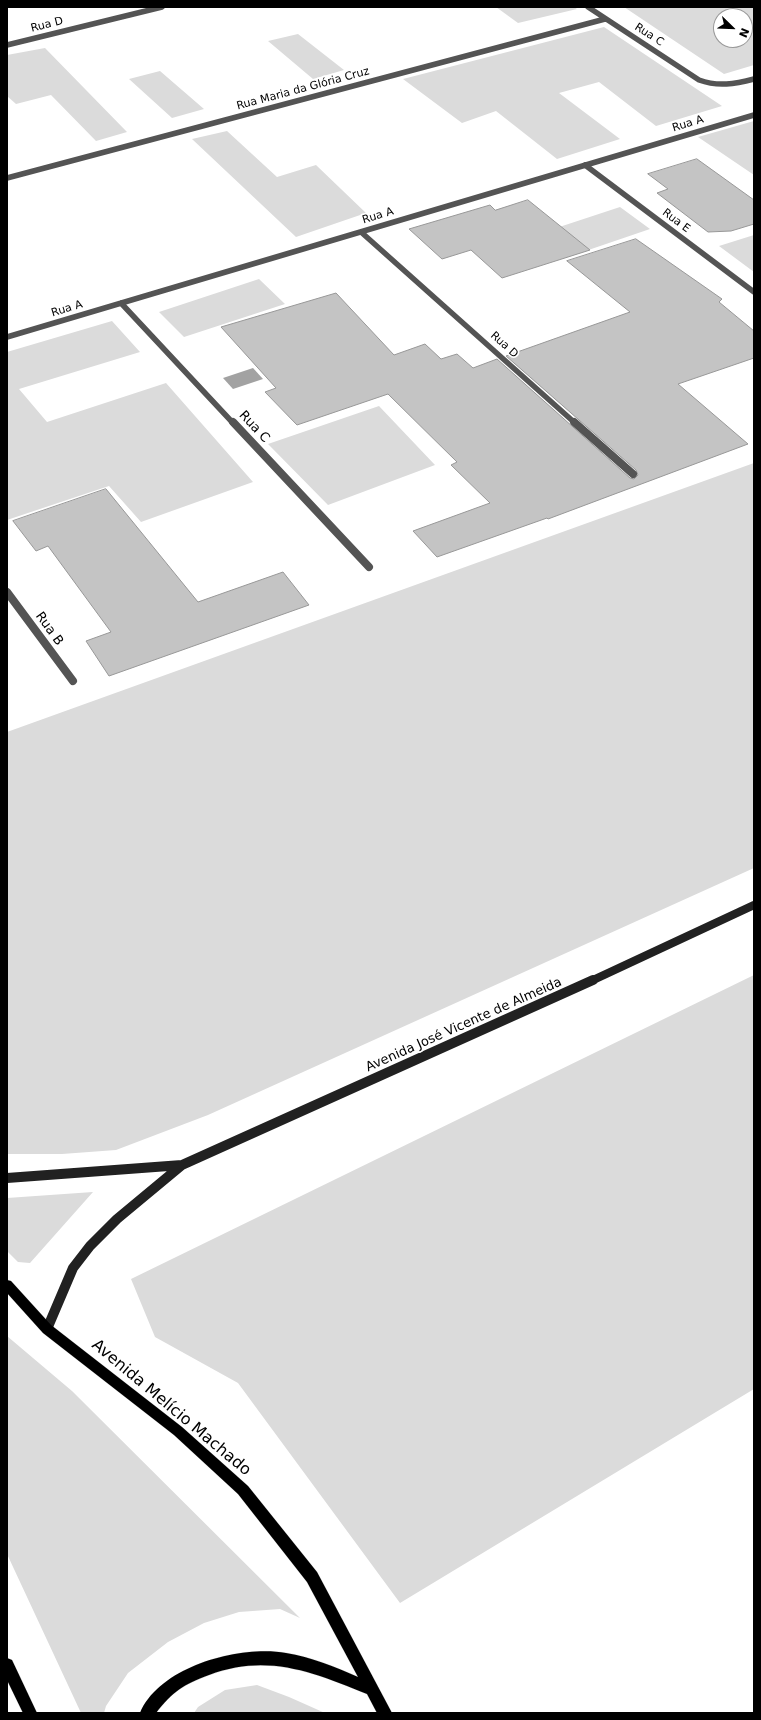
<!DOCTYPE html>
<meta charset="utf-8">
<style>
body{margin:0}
#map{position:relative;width:761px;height:1720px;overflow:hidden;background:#fff;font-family:"DejaVu Sans",sans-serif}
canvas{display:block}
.frame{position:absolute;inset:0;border:8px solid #000;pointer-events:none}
.north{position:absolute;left:713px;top:8px;width:40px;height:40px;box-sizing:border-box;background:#fff;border:1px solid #999;border-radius:50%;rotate:113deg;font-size:11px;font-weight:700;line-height:16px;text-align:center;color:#000}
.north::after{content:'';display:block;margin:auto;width:14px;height:18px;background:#000;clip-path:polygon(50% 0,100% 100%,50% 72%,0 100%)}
</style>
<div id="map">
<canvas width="761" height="1720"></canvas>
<div class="frame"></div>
<div class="north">N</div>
</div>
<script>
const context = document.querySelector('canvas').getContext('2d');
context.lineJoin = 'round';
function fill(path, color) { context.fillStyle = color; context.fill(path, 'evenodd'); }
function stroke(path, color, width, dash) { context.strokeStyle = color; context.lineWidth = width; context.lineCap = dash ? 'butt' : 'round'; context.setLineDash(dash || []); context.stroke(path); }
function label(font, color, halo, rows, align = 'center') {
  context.font = font + ' "DejaVu Sans",sans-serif'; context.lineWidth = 3.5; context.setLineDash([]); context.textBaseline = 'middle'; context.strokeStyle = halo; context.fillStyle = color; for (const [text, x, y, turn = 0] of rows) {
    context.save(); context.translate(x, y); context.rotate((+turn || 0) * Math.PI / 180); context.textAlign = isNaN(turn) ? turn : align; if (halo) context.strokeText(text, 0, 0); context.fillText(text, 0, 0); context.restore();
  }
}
const green = new Path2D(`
 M496,7h78l3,2 -59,14z
 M624,7h130v58l-30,9zM721,16h24v24h-24z
 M604,27l118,79 -66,20 -57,-44 -40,11 61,46 -63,20 -61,-48 -34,12 -59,-44z
 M298,34l46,36 -31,9 -45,-38z
 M45,48l82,84 -31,9 -45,-46 -35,9 -9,-8v-41z
 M160,71l44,38 -32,9 -43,-39z
 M754,121v54l-56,-38z
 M227,131l50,46 39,-12 50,48 -70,24 -104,-98z
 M620,207l30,22 -88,30 -30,-23z
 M754,235v37l-35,-26z
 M259,279l26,25 -101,33 -25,-25z
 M112,321l28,31 -121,37 28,33 119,-39 87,99 -112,40 -32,-36 -102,34v-168z
 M379,406l56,59 -107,40 -60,-61z
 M754,463v405l-546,247 -92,35 -54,4h-55v-422z
 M754,975v414l-354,214 -162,-220 -83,-46 -24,-58z
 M93,1192l-63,71 -12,-1 -11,-11v-53z
 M7,1336l65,55 228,227 -20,-9 -41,3 -35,11 -36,19 -40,31 -22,33 -2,7h-23l-74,-159z
 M257,1685l32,12 36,16h-131l4,-6 27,-17z`);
const water = new Path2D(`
 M253,368l10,11 -30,10 -10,-11z`);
const building = new Path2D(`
 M697,159l57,41v24l-23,7 -23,1 -51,-39 11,-4 -20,-15z
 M528,200l62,50 -88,28 -31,-28 -29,9 -33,-30 81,-24 5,5z
 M636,239l86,60 -3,3 35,29v27l-76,26 70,60 -200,75 -1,-1 -110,39 -24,-26 77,-28 -39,-38 6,-3 -69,-68 -91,31 -32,-33 11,-4 -55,-61 115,-34 58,62 31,-11 16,15 16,-5 16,14 24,-9 133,119 4,1 4,-4 -2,-5 -130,-114 124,-44 -63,-51z
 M106,489l92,113 85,-30 26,33 -200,71 -23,-35 25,-9 -63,-86 -12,5 -23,-30z`);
const streetFar1 = new Path2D(`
 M588,7l111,73c19,7 36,4 55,-1
 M7,45l155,-38
 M585,165l169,127
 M7,178l598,-159
 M361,232l214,191
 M121,303l112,120
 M7,337l747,-222`);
const street = new Path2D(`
 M233,422l136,145
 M574,422l59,52
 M7,592l66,89`);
const secondaryFar1 = new Path2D(`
 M591,981l163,-76`);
const secondary = new Path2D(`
 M7,1178l175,-13
 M47,1329l26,-61 17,-22 27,-27 65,-54 411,-185`);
const primary = new Path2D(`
 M7,1280l4,1 40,44 131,102 66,59 69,86 75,141h-15l-10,-19c-54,-22 -100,-41 -158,-19 -26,10 -36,16 -53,38h-16c20,-47 100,-68 146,-60 25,4 49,14 72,24l-51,-95 -69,-88 -64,-59 -131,-102 -36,-40z
 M7,1658l5,2 25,53h-14l-16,-33z`);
const farStreetnames = [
 ["Rua D",47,25,-14],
 ["Rua C",649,35,33],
 ["Rua Maria da Glória Cruz",303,89,-15],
 ["Rua A",688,124,-17],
 ["Rua A",378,216,-17],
 ["Rua E",676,221,37],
 ["Rua A",67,309,-17],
 ["Rua D",504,345,42]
];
const streetNames = [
 ["Rua C",254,427,47],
 ["Rua B",49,629,54],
 ["Avenida José Vicente de Almeida",464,1025,-24]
];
const nearStreetnames = [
 ["Avenida Melício Machado",171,1408,40]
];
fill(green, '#dbdbdb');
fill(water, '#a2a2a2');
fill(building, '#c4c4c4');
stroke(building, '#989898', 1);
stroke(primary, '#dbdbdb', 1);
stroke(streetFar1, '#545454', 5.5);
stroke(street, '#545454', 8);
stroke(secondaryFar1, '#212121', 8);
stroke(secondary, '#212121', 10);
fill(primary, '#000');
label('11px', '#000', '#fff', farStreetnames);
label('13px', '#000', '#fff', streetNames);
label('16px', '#000', '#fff', nearStreetnames);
</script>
